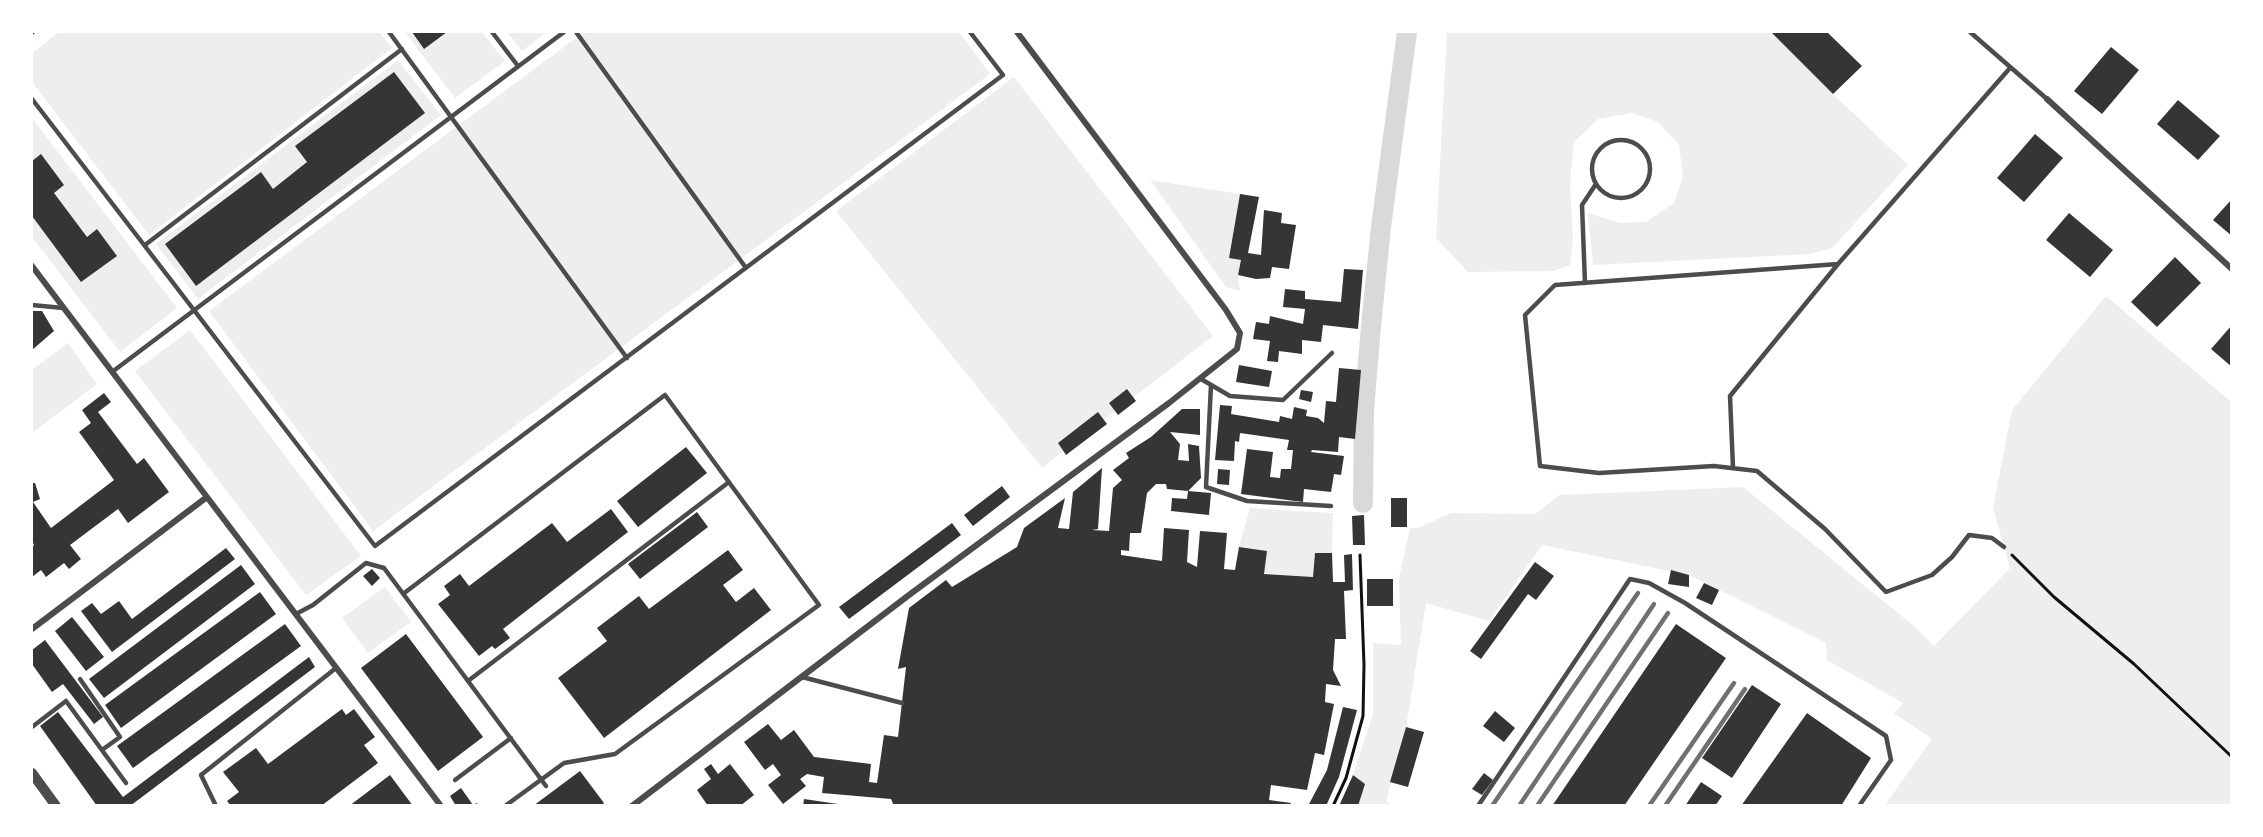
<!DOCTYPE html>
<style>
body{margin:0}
#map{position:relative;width:2263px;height:837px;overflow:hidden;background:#fff;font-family:Raleway,sans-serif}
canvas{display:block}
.frame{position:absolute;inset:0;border:33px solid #fff;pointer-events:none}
</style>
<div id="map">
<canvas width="2263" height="837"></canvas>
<div class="frame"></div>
</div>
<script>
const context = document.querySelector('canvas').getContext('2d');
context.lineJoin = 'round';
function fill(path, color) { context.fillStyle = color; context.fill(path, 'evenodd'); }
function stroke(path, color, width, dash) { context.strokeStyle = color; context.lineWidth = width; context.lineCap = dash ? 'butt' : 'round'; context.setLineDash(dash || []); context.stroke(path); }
const green = new Path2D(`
 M59,32h320l13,16 -243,187 -117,-153v-29z
 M405,32h77l23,29 -50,37z
 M507,32h40l-25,19z
 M584,32h375l31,42 -617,457 -164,-220z
 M1447,32h324l62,62 75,71 -76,83 -22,6 -217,11 -5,-52 32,10 26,-1 28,-19 9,-26 -4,-32 -21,-23 -26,-9 -34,6 -24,23 -4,41 3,57 -3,25 -16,6 -86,1 -32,-34z
 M398,60l43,55 -243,184 -42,-55z
 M1014,77l199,259 -171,132 -206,-257z
 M32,118l145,190 -57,44 -88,-115z
 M1150,180l90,14 -11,64 12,2 -3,15 2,16 -14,-4z
 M2106,296l125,106v403h-346l47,-66 -38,-26 9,-10 -76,-43 -1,-17 -137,-68 -147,-30 -53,76 -63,-18 -20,124 -20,74 5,4h-33l7,-21 -12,-9 20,-61v-71l28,2 -2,-67 11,-50h8l33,-15 84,1 25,-19 183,-8 171,139 20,20 76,-78 -17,-60 19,-98z
 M190,330l171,226 -55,39 -171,-224z
 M68,343l29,41 -65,49v-63z
 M1250,508l83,5 -1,40h-17l-2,24 -52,-4 6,-22 -28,-4z
 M385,587l26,35 -43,31 -26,-35z`);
const canal = new Path2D(`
 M1363,503l1,-93 7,-84 10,-99 26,-195`);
const building = new Path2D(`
 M412,32h35l-23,17z
 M1771,32h56l35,34 -29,28z
 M2111,47l28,23 -37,44 -28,-23z
 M394,72l31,41 -229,173 -31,-42 96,-72 12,17 34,-27 -12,-16z
 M2178,100l42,36 -22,24 -41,-36z
 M2035,134l28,24 -39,44 -27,-24z
 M41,154l23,31 -10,8 33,44 10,-8 20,27 -36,26 -49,-66v-55z
 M1240,194l19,3 -11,56 13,2 3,-45 18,3 -1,10 15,2 -7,44 -17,-2 -2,11 -14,1 -18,-4 3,-15 -12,-2z
 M2232,199v37l-19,-16z
 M2069,213l44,37 -23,27 -44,-37z
 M2175,257l26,26 -44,44 -26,-25z
 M1344,269l19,1 -5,59 -35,-4 -2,17 -19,-2v14l-23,-3 -1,11 -11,-1 3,-20 -17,-2 3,-17 13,2 1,-8 33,8 2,-15 -22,-2 2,-18 20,2v8l36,3z
 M32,311h10l12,20 -22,19z
 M2232,325v42l-21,-18z
 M1239,365l33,6 -3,16 -33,-5z
 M1339,368l22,2 -6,69 -16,-2 -1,15 -26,-2 -1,2 33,4 -3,19 -7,-1 -3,18 -27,-3 -1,13 -62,-8 6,-45 26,3 -3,25 10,1 1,-9h10l2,-19h-6l2,-10 -49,-7 -1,9 -4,-1 -1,20 -19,-1 5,-55 12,1 -1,8 48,8 1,-6 12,3 2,-12 13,3 -1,6 12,2 6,5 2,-22 10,1z
 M1127,389l9,12 -18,14 -9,-12z
 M1301,390l12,2 -2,10 -12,-3z
 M104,393l7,9 -13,10 39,52 7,-6 25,34 -41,31 -10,-14 -48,36 11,14 -12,10 -5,-6 -18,14 -5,-7 -9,7v-30l2,-2 -2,-4v-58h3l5,16 -7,3 18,26 63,-48 -35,-48 12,-9 -9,-13z
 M1182,409h18v26l-30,-3 10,12 -2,16 11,1 -1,-17 11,2 2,32 -13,13 -21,-2 -1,-5h-10l-9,9 -6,40h-11l-1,18 -8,-1v5l41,6 2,-33 25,2 -2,32 10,5 3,-36 27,2 -3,36 11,1 4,-23 28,4 -3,23 49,3 2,-24h17l1,29h12l-1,-27 8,-1 1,36 -9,1 2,48h-11l-2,31 8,16 -15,-2 -1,18 9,2 -10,51 -9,-2 -8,37 -36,-5 -2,15 22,3 -1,3h-396l-3,-7 -69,-6 2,-16 -17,-3 -7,5 6,7 -23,18 -15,-19 13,-10 -8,-11 -8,6 -21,-28 24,-18 13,16 13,-10 20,27 57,7 -2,18 8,1 7,-48 14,2 8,-70 -8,2 11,-61 37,-28 6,7 65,-40 7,-19 41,-30 -7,30 11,1 4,-37 29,-24 -4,61 -6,1 17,1 4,-43 9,-8 -9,-10 16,-12 -3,-5 25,-16z
 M1098,412l9,12 -41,31 -8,-12z
 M686,447l21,26 -69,54 -21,-26z
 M1218,469l12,1 -1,15 -12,-1z
 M1002,486l8,11 -37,29 -9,-11z
 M1188,491l23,2 -2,22 -38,-4 1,-13 15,1z
 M1391,498h16v29h-16z
 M611,509l17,23 -125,97 7,9 -15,11 -3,-3 -13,10 -41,-52 12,-9 -6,-9 16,-12 9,12 83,-63 15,19z
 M697,512l11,15 -68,52 -12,-15z
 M1364,515l1,30h-12l-1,-29z
 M952,523l9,12 -112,84 -10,-12z
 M226,548l9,11 -123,93 -31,-41 11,-8 9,11 18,-13 13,18z
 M728,550l15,20 -20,15 13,17 18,-14 17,22 -167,128 -46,-60 49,-37 -10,-13 42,-32 10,13z
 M1535,562l19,14 -18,24 -8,-6 -47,65 -11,-8z
 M241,565l14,19 -151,114 -15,-19z
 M372,569l8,9 -8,8 -9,-10z
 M1671,570l18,5v12l-21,-3z
 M1367,579h26v27h-26z
 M1704,583l15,7 -7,15 -16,-7z
 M260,592l16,22 -155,114 -16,-23z
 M72,617l32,40 -18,14 -31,-40z
 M285,624l16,22 -168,122 -16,-22z
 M1676,624l50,34 -102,148h-72z
 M406,634l77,103 -45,34 -77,-103z
 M45,640l58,77 -9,7 -31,-40 -11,8 -20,-28v-14z
 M309,657l6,10 -185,139h-33l-57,-80 18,-14 65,85z
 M1752,685l29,19 -49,74 -30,-20z
 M1343,707l14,3 -18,67 -13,29h-18l19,-36z
 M342,709l4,6 8,-6 21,28 -11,8 14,18 -57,43h-90l-4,-5 12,-9 -16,-20 33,-24 12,16z
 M1495,711l20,17 -11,14 -21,-16z
 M1807,713l64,45 -30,48h-100z
 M1406,727l18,5 -16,55 -18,-5z
 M711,764l7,10 12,-10 24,31 -14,11h-32l-11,-16 14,-11 -7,-10z
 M580,771l24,32 -3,3h-68z
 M1484,773l9,7 -11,15 -10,-6z
 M390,775l23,31h-64z
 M1353,775l12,9 -7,22h-19z
 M1701,782l21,14 -7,10h-30z
 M461,788l12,17 4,-2 2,3h-23l-6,-10z
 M804,799l34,5v2h-35z`);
const path = new Path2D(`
 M2012,555l42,42 80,67 98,93
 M1333,806l13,-28 17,-62 1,-51 -4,-110`);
const service = new Path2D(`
 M389,32l238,326
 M492,32l26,34
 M576,32l170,236
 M1970,32l77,67
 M32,33l1,-1
 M32,99l343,447 628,-471 -33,-43
 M1592 169a29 29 0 1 1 58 0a29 29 0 1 1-58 0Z
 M145,245l257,-196
 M1585,283l-3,-78 14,-21
 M32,305l31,3
 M112,372l452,-340
 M1201,379l29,17 53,4 49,-47
 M1211,385l-5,102 41,14 84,5
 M1733,468l-3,-72 108,-132
 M2004,547l-12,-9 -23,-3 -17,22 -20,18 -46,17 -61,-63 -68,-58 -43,-5 -115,7 -59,-7 -15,-151 30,-30 283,-21 172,-196
 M403,594l262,-199 154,210 -204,149 -51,9 -59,43
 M296,614l17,-9 53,-42 18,5 162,218
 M802,677l100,26
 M80,679l40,58 -18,13
 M468,681l261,-199
 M32,727l34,-26 60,82
 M455,780l56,-42
 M216,806l-15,-31 135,-107
 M1478,806l152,-227 19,4 36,20 201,133 5,24 -32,46`);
const minor = new Path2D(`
 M2047,99l185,170
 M32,266l409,540
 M32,629l175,-132
 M632,806l277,-211 260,-192 68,-54 3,-16 -14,-23 -209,-278`);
const tertiary = new Path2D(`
 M32,773l24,33`);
const rail = new Path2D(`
 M1492,806l146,-213
 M1519,806l135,-202
 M1537,806l131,-193
 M1649,806l85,-123
 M1665,806l80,-117`);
fill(green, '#eee');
stroke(canal, '#d9d9d9', 20);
fill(building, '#353535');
stroke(path, '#111', 3);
stroke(service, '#4c4c4c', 4.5);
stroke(minor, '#4c4c4c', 6);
stroke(tertiary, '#4c4c4c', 10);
stroke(rail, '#707070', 4.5);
</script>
